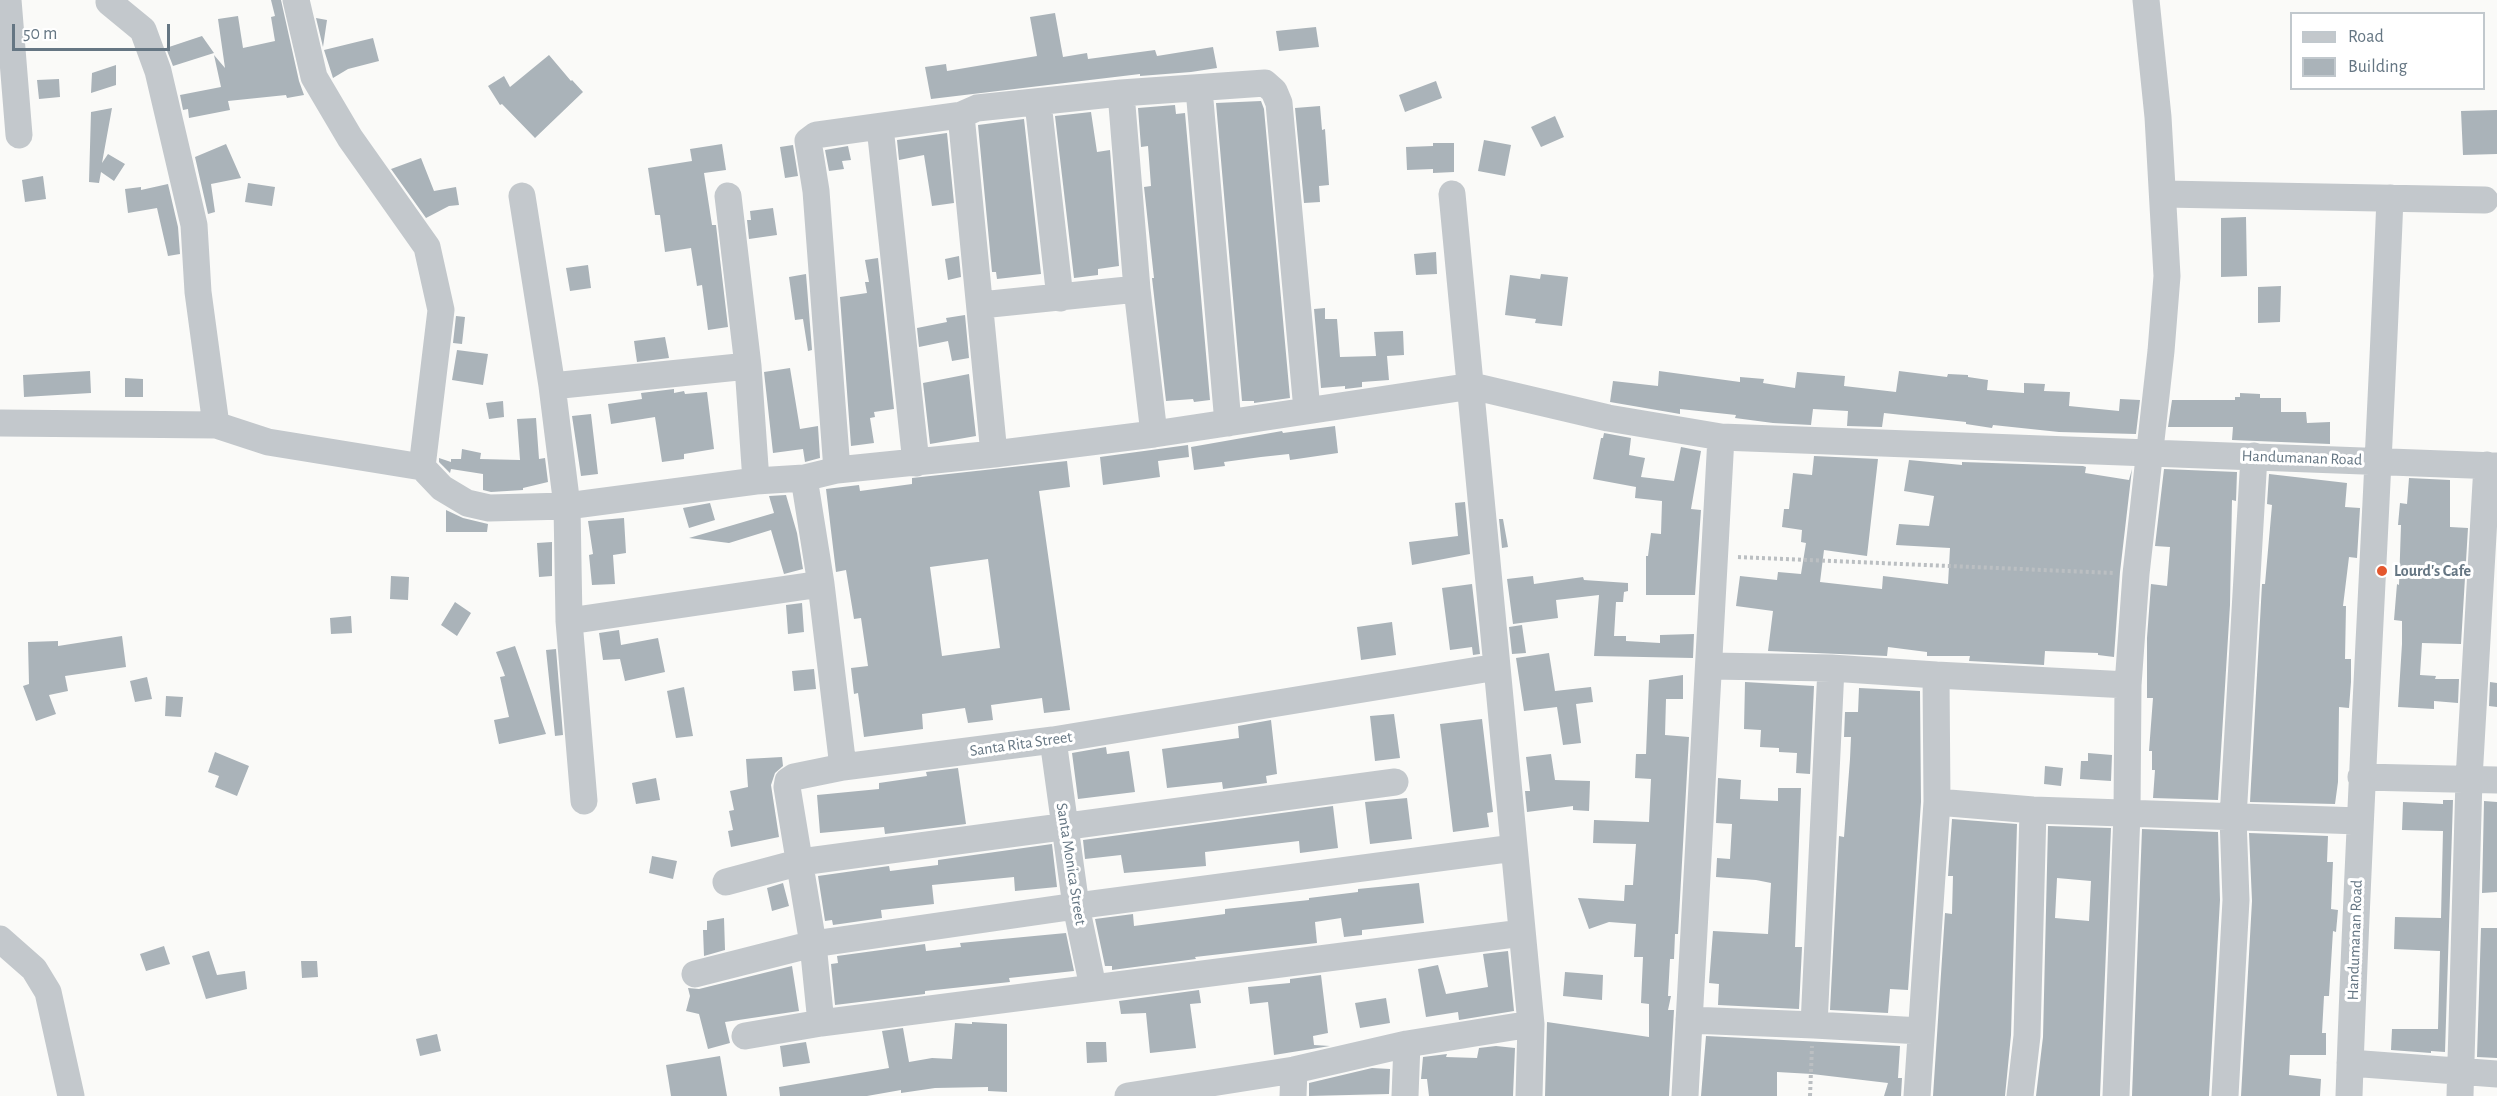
<!DOCTYPE html>
<style>
body{margin:0}
#map{position:relative;width:2497px;height:1096px;overflow:hidden;background:#fafaf8;font-family:"Alegreya Sans",sans-serif}
canvas{display:block}
.legend{position:absolute;left:2290px;top:12px;width:195px;height:78px;box-sizing:border-box;background:#fff;border:2px solid #c1c8cd;margin:0;padding:8px 10px;list-style:none;font-size:18px;color:#657683}
.legend li{display:flex;align-items:center;gap:12px;height:30px}
.legend b{width:30px;border:2px solid #c1c8cd}
.scale{position:absolute;left:12px;top:24px;width:158px;height:27px;box-sizing:border-box;border:3px solid #657683;border-top:0;padding-left:8px;font-size:18px;line-height:21px;white-space:nowrap;color:#657683;-webkit-text-stroke:4px #fff;paint-order:stroke}
</style>
<div id="map">
<canvas width="2497" height="1096"></canvas>
<ul class="legend">
<li><b style="height:8px;background:#c3c8cc"></b>Road</li>
<li><b style="height:16px;background:#aab3b9"></b>Building</li>
</ul>
<div class="scale">50 m</div>
</div>
<script>
const context = document.querySelector('canvas').getContext('2d');
context.lineJoin = 'round';
function fill(path, color) { context.fillStyle = color; context.fill(path, 'evenodd'); }
function stroke(path, color, width, dash) { context.strokeStyle = color; context.lineWidth = width; context.lineCap = dash ? 'butt' : 'round'; context.setLineDash(dash || []); context.stroke(path); }
function label(font, color, halo, rows, align = 'center') {
  context.font = font + ' "Alegreya Sans",sans-serif'; context.lineWidth = 6; context.setLineDash([]); context.textBaseline = 'middle'; context.strokeStyle = halo; context.fillStyle = color; for (const [text, x, y, turn = 0] of rows) {
    context.save(); context.translate(x, y); context.rotate((+turn || 0) * Math.PI / 180); context.textAlign = isNaN(turn) ? turn : align; if (halo) context.strokeText(text, 0, 0); context.fillText(text, 0, 0); context.restore();
  }
}
const building = new Path2D(`
 M271,0h10l18,81 5,14 -17,3 -1,-3 -58,6 2,9 -41,8 -1,-9 -5,1 -3,-15 41,-8 -7,-32 11,13 -7,-49 20,-3 5,32 32,-7 -4,-24 4,-1z
 M1055,13l8,44 24,-4 1,6 67,-9 2,6 56,-9 4,21 -26,4 -51,4v-2l-209,25 -6,-32 21,-3 1,7 90,-15 -7,-39z
 M316,18l11,2 -4,27z
 M1316,27l3,20 -40,4 -3,-20z
 M202,36l12,17 -41,13 -7,-18z
 M373,38l6,23 -31,8 -15,9 -9,-28z
 M549,55l22,26 1,-1 11,12 -48,46 -33,-34 -2,1 -12,-19 16,-10 6,11z
 M116,65v20l-25,8 1,-20z
 M59,79l1,18 -21,2 -2,-19z
 M1436,81l6,17 -37,14 -6,-17z
 M1261,101l3,8 26,289 -36,5v-2h-12l-26,-298z
 M1175,105l1,9 9,-1 25,287 -16,2 -1,-3 -27,2 -13,-114 -1,-9h2l-10,-91 7,-1 -3,-40 -7,1 -3,-39z
 M1320,106l2,24 3,-1 4,56 -10,1 1,16 -16,1 -9,-95z
 M112,108l-10,55 6,-9 17,10 -11,17 -13,-9 -2,11 -10,-1 2,-70z
 M2497,110v44l-34,1 -2,-44z
 M1091,112l6,40 13,-2 9,116 -21,3v6l-24,3 -19,-162z
 M1555,116l9,21 -23,10 -10,-20z
 M1024,119l17,155 -44,5 -1,-7h-4l-14,-147z
 M947,133l7,70 -22,3 -8,-51 -25,5 -2,-20z
 M1484,140l27,5 -6,31 -27,-5z
 M1433,143h21v29l-21,1v-4l-26,1 -1,-23 27,-1z
 M226,144l15,34 -30,6 4,28 -7,2 -13,-57z
 M722,144l4,26 -22,3 8,52h4l12,102 -20,3 -6,-45 -5,1 -6,-38 -26,4 -5,-37h-5l-7,-47 44,-7 -2,-12z
 M793,145l5,31 -13,2 -5,-31z
 M848,146l3,14 -9,1 2,8 -15,2 -4,-21z
 M421,158l13,33 22,-4 3,18 -10,1 -23,12 -35,-49z
 M43,176l3,23 -21,3 -3,-22z
 M248,183l27,4 -3,19 -27,-4z
 M168,184l10,43 2,27 -12,2 -11,-48 -29,5 -3,-24 16,-2v3z
 M773,208l4,27 -28,4 -2,-19h4l-1,-9z
 M2246,217l1,59 -26,1v-59z
 M1436,252l1,22 -21,1 -2,-21z
 M959,256l2,21 -13,3 -3,-21z
 M878,258l16,151 -20,3 1,5 -5,1 4,25 -23,3 -11,-149 27,-4 -2,-11h4l-4,-22z
 M588,265l3,23 -21,3 -4,-23z
 M806,274l6,76 -4,1 -5,-32 -8,1 -6,-43z
 M1541,274l27,3 -6,49 -27,-3 1,-4 -31,-4 5,-40 30,4z
 M2281,286l-1,36 -22,1v-36z
 M1325,308v11h12l3,38 36,-1 -2,-24 29,-1 1,24 -17,1 2,24 -27,2v5l-17,2v-3l-24,2 -7,-79z
 M965,315l4,43 -17,3 -4,-20 -29,6 -2,-19 30,-6 -1,-4z
 M456,316l9,1 -3,27 -9,-1z
 M665,337l4,21 -32,4 -3,-21z
 M457,350l31,4 -5,31 -31,-5z
 M790,368l10,61 18,-3 2,32 -15,4 -2,-13 -30,4 -9,-81z
 M90,371l1,22 -67,4 -1,-22z
 M1659,371l81,11v-5l24,2 -1,4 32,5 2,-16 48,4 -1,10 52,6 3,-21 48,6 1,-3 20,1v2l20,3 -1,10 37,3v-10l21,1 -1,7 26,1 -1,14 50,5 1,-12 20,1 -4,34 -77,-2 -66,-7 -1,3 -26,-4v-2l-82,-9 -2,14 -35,-1 1,-15 -35,-2 -2,16 -38,-2 -38,-5 1,-3 -56,-6v5l-70,-12 3,-21 45,5z
 M969,374l7,62 -46,8 -7,-61z
 M125,378l18,1v18h-18z
 M674,389v4l10,-2 1,3 22,-2 7,57 -30,5v5l-22,3 -7,-45 -44,7 -3,-20 34,-5 -1,-6z
 M2240,393l20,1v4h21v14h25l1,11 23,-1v22l-98,-4 1,-13h-65l4,-27h63v-3h5z
 M503,401l1,16 -15,2 -3,-16z
 M591,414l7,60 -17,2 -9,-60z
 M536,418l3,41 6,-1 3,24 -25,6v2l-32,2 -8,-2v-16l-32,-5 -1,4 -11,-11v-4l12,4v-3h10l1,-10 19,4 -1,6 40,1 -3,-41z
 M1335,426l3,27 -48,7 -1,-6 -28,3 -37,5 1,4 -31,4 -3,-23 91,-16 1,2z
 M1604,433l27,5 -2,17 16,3 -4,19 33,4 7,-34 20,4 -10,58 10,1 -6,85h-49v-39h2l3,-23 10,1 1,-33 -27,-3 1,-11 -43,-8 8,-41h2z
 M1188,445l1,12 -31,4 2,16 -57,8 -3,-28z
 M1814,456l64,3 -11,97 -43,-6 -4,32 62,7 1,-13 65,8 2,-36 -54,-3 3,-21 30,2 5,-30 -30,-5 5,-31 53,5v-3l121,4 3,1 -1,6 44,7 3,-11 -12,103 -6,85 -16,-2v-2l-53,-2 -1,14 -75,-4 1,-5h-43v-4l-39,-5 -1,9 -119,-5 5,-40 -37,-5 4,-30 37,4 1,-8 23,2 5,-31 -5,-1 1,-12 -20,-3 2,-18h5l4,-36 19,2z
 M1067,461l3,26 -31,4 31,219 -26,3 -2,-15 -51,7 2,15 -25,3 -3,-15 -43,6 1,15 -59,8 -6,-44 -4,1 -3,-26 17,-2 -7,-48 -7,1 -8,-49 -10,2 -10,-83 33,-4 1,6 52,-7v-6zM988,559l12,89 -58,8 -12,-89z
 M2164,469l73,3 -1,29 -4,-1 -2,105 -12,195 -65,-2 2,-28h-3v-19h-3l4,-53h-6v-60l4,-54 16,2 3,-39 -15,-1z
 M2269,474l78,9 -2,24 15,1 -3,50 -8,-1 -6,49h3l-1,53h6v23l-2,26 -10,-1 -1,75 -3,22 -85,-2 12,-218h3l7,-79 -5,-1z
 M2409,478l41,2v47l18,1 -7,116 -39,-1 -2,32 16,1 -1,3h24l-1,24 -24,-2v8l-36,-2 4,-63v-23l-8,-1 3,-36 2,1 2,-60h-3l2,-22 7,1z
 M786,495l11,38 6,36 -19,5 -13,-44 -42,13 -40,-5 85,-25 -5,-17z
 M1465,502l5,52 -58,11 -3,-23 49,-6 -3,-33z
 M710,503l5,17 -26,8 -6,-20z
 M446,510l17,8 25,6 -1,8h-41z
 M624,518l2,35 -13,2 2,29 -23,1 -3,-30 4,-1 -5,-33z
 M1499,519h4l5,28 -6,1z
 M552,542v34l-13,1 -2,-34z
 M391,576l18,1 -1,23 -18,-1z
 M1533,576l1,8 49,-7 1,3 44,3v8l-4,1 -1,10h-7l-2,34h12v5l34,2v-8l34,-1 -1,24 -99,-2 5,-61 -43,5 2,18 -45,6 -6,-45z
 M1472,584l8,70 -7,1 -1,-8 -22,3 -8,-62z
 M455,602l16,11 -14,23 -16,-11z
 M802,603l2,29 -16,2 -2,-29z
 M351,616l1,17 -21,1 -1,-16z
 M1392,622l4,33 -35,5 -4,-33z
 M1522,625l4,28 -14,1 -3,-27z
 M619,630l2,15 37,-7 7,34 -40,9 -5,-22 -17,1 -4,-27z
 M122,636l4,31 -61,9 3,15 -19,4 7,19 -20,7 -13,-35 6,-2 -1,-42 30,-1v5z
 M515,646l31,88 -47,10 -5,-24 15,-3 -9,-40 5,-1 -9,-24z
 M556,649l7,86 -8,1 -9,-86z
 M1549,653l6,38 36,-4 2,15 -17,2 5,39 -18,2 -6,-38 -33,4 -8,-53z
 M814,669l2,20 -22,2 -2,-20z
 M1683,675v24h-17l-1,36 24,2 -11,197h-3l-1,25h-4l-2,37h3l-3,14h6l-5,86h-124l2,-74 102,15v-33l-8,-1 2,-46h-9l2,-33 -27,-2 -20,7 -11,-31 46,3 1,-16h8l3,-41 -43,-1 1,-23 55,2 2,-43 -16,-1 1,-24h10l3,-74z
 M147,677l5,22 -17,3 -5,-21z
 M1745,682l69,4 -4,88 -14,-1 1,-20 -18,-1v-4l-19,-1 1,-17 -17,-1z
 M2490,682l7,1v24l-8,-1z
 M684,687l9,49 -17,2 -9,-47z
 M1859,688l61,3 1,111 -13,188 -18,-1 -2,24 -58,-3 9,-174 5,1 6,-78 1,-22h-7l1,-25h13z
 M166,696l17,1 -2,20 -16,-1z
 M1394,714l6,44 -25,3 -5,-45z
 M1482,719l11,93 -6,1 2,14 -36,5 -13,-108z
 M1271,720l6,54 -11,2 1,7 -44,6 -1,-7 -55,6 -5,-39 77,-11 -1,-12z
 M1106,747l1,7 22,-3 6,41 -57,7 -6,-46z
 M215,752l34,14 -12,30 -22,-9 4,-11 -11,-4z
 M2088,753l24,2 -1,26 -31,-2 1,-18h7z
 M1551,754l4,26 35,1 -1,30 -16,-1v-4l-46,6 -2,-21h5l-4,-34z
 M782,757l1,9 -8,7 -4,12 8,52 -48,10 -3,-16 5,-1 -4,-19 5,-1 -4,-19 18,-4 -2,-28z
 M2045,766l18,2 -2,18 -17,-2z
 M958,768l8,56 -81,10 -1,-7 -64,6 -3,-38 62,-6v-6l48,-7 -1,-4z
 M656,778l4,22 -24,4 -4,-21z
 M1718,778l23,2 -1,19 38,2v-13h23l-6,159h7l-3,62 -81,-4 1,-21 -10,-1 4,-52 55,3 3,-51 -15,-3 -40,-3 1,-19 13,1 2,-35 -16,-1z
 M1407,798l5,41 -42,5 -5,-42z
 M2443,800h10l-8,252 -14,-1v2l-40,-3 1,-21h46l2,-78 -46,-2 1,-32 46,1 2,-87 -41,-1 1,-28 40,2z
 M2484,801l13,1v90l-15,1z
 M1333,806l5,42 -38,5 -1,-12 -94,11 1,14 -82,7 -3,-18 -36,4 -2,-19z
 M1952,819l65,5 -6,211 -6,61h-72l12,-183 7,1 1,-38h-5z
 M2048,826l63,2 -11,268h-64l7,-59zM2057,878l34,3 -2,40 -34,-3z
 M2142,829l76,3 2,68 -11,196h-77z
 M2249,833l79,3 -1,26h6l-2,47 7,1 -2,22 -3,-1 -4,65h-5l-2,37h4v22h-36l-1,20 32,4 -1,17h-79l11,-195z
 M1052,844l5,43 -42,4 -1,-14 -82,8 2,19 -53,6 1,8 -49,7 -1,-5 -7,1 -7,-45 71,-10 1,5 48,-6v-5z
 M652,856l25,5 -4,18 -24,-6z
 M783,883l6,23 -17,5 -5,-23z
 M1419,883l5,40 -62,7v5l-18,2 -3,-19 -26,4 2,21 -122,14 1,2 -84,11v-4h-7l-10,-47 38,-5 1,12 91,-12v-5l84,-9v-2l49,-6v-3z
 M724,918l1,32 -21,6 -1,-26h4v-9z
 M2481,928h16v130l-20,-1z
 M1066,933l8,38 -65,7 1,4 -85,9v3l-90,11 -4,-41 7,-1 -1,-7 88,-12 1,7 35,-4 -1,-4z
 M164,946l6,18 -24,7 -6,-17z
 M209,951l8,24 28,-4 2,18 -41,10 -14,-43z
 M1508,951l6,60 -55,9 -1,-8 -32,5 -8,-48 20,-4 8,29 42,-7 -5,-33z
 M301,961h16l1,16 -16,1z
 M792,966l7,45 -74,11 5,21 -22,6 -9,-35 -13,-3 4,-15 -2,-8 11,1z
 M1565,972l38,3 -1,25 -39,-4z
 M1321,975l7,58 -15,3 1,9 16,1 -56,9 -6,-53 -18,2 -2,-17 42,-4v-4z
 M1199,990l2,13 -11,1 6,44 -46,5 -4,-40 -25,1 -2,-13z
 M1386,998l4,25 -30,5 -5,-25z
 M972,1022l35,2v68l-19,-1v-4l-53,1 -34,5v-3l-34,6h-87l-1,-9 110,-19 -7,-37 21,-3 6,34 23,-4 20,1 3,-36 17,1z
 M437,1034l4,17 -21,5 -4,-17z
 M1706,1036l194,10 -2,32h4l-1,18h-17l4,-13 -76,-9 -35,-2v24h-76z
 M806,1042l4,21 -27,4 -3,-21z
 M1086,1042h20l1,20 -20,1z
 M1496,1046l19,2 -2,48h-84l-2,-17h-6l2,-22 24,-3 -1,3 31,1 2,-10z
 M720,1056l7,40h-56l-5,-31z
 M1372,1068l18,1 -1,25 -80,2v-13z`);
const path = new Path2D(`
 M1738,557l376,16
 M1810,1096l2,-50`);
const minor = new Path2D(`
 M8,0l11,135
 M296,0l18,77 36,61 77,109 14,63 -19,157
 M109,2l34,28 15,41 36,154 4,67 18,133 52,17 154,25 20,21 25,15 22,5 78,-2 189,-25 48,-3 33,-8 157,-16 160,-20 318,-48 136,32 113,19 776,29
 M1199,89l29,334
 M1121,93l16,196 17,145
 M1038,103l22,195
 M880,127l36,336
 M1452,194l79,830 -2,72
 M2164,194l321,6
 M522,196l30,190 15,120 2,115 15,180
 M728,196l20,170 8,115
 M981,305l156,-16
 M552,386l196,-20
 M0,423l216,2
 M994,454l-33,-339 16,-7 144,-15 144,-10 9,8 5,12 28,307
 M837,470l-21,-279 -8,-50 8,-6 145,-20
 M804,478l17,106 22,183
 M569,621l252,-37
 M1710,666l121,2 105,7 1,127 -20,294
 M1936,675l192,10
 M1053,740l23,166 17,81
 M2361,777l136,3
 M1937,802l96,8 327,11
 M726,882l75,-20 594,-80
 M0,939l34,30 14,23 23,104
 M695,974l118,-30 263,-38 438,-58
 M1689,1020l125,5 17,-357
 M821,1023l-8,-79 -26,-157 1,-6 6,-4 49,-10 210,-27 444,-73
 M1814,1025l107,6
 M745,1036l76,-13 701,-90
 M2350,1063l147,11
 M1128,1096l166,-26 113,-26 124,-20
 M1293,1096l1,-26
 M1405,1096l2,-52
 M1685,1096l36,-659
 M2020,1096l7,-60 6,-226
 M2116,1096l11,-283 1,-128 8,-111 25,-223 6,-75 -9,-159 -12,-117
 M2225,1096l11,-196 -3,-82 21,-362
 M2349,1096c10,-299 29,-598 41,-898
 M2460,1096l9,-317 18,-314`);
const markers = [
 [2382,571,6,"#e4572e"]
];
const streetNames = [
 ["Handumanan Road",2302,458,2],
 ["Santa Rita Street",1021,744,-8],
 ["Santa Monica Street",1071,864,81],
 ["Handumanan Road",2355,940,-88]
];
const poiNames = [
 ["Lourd's Cafe",2394,571]
];
fill(building, '#aab3b9');
stroke(path, '#bbbfc2', 4, [3, 3]);
stroke(minor, '#c3c8cc', 27);
for (const [x, y, r, color] of markers) { const dot = new Path2D(); dot.arc(x, y, r, 0, 2 * Math.PI); context.fillStyle = color; context.fill(dot); stroke(dot, '#fff', 2); }
label('16px', '#657683', '#fff', streetNames);
label('bold 16px', '#657683', '#fff', poiNames, 'left');
</script>
